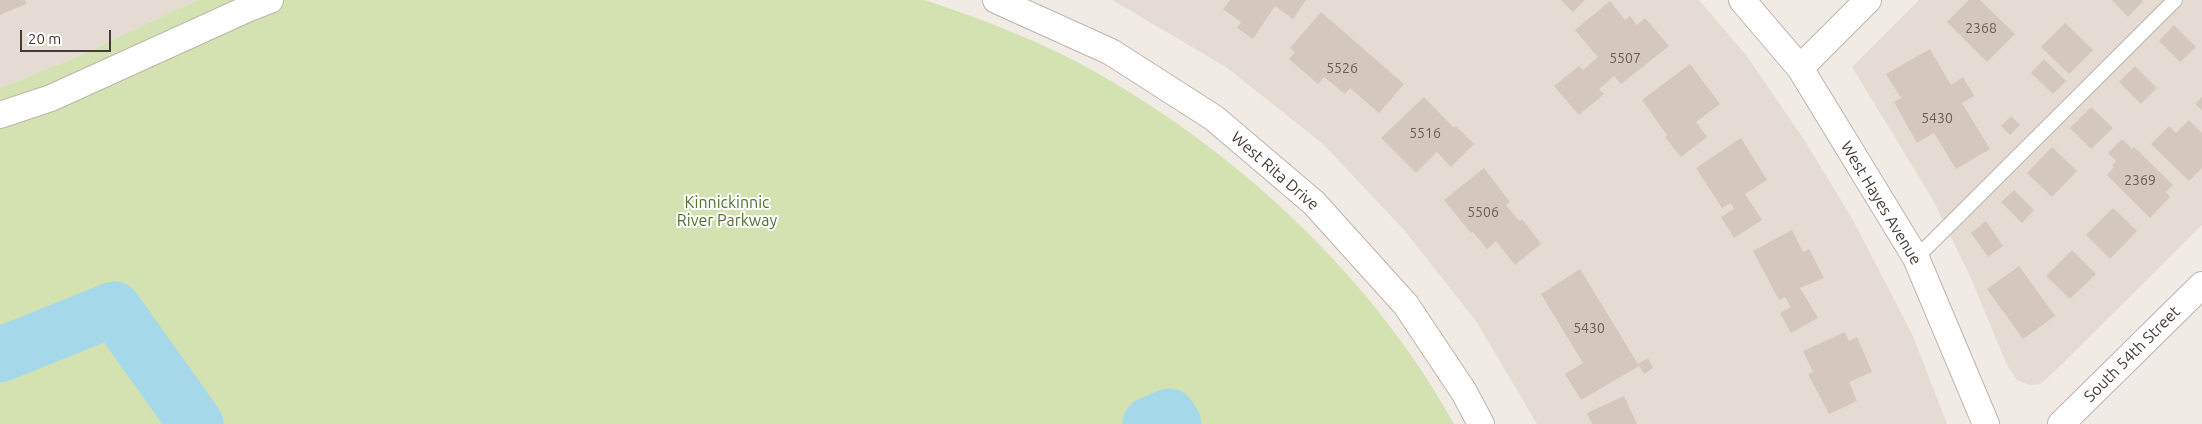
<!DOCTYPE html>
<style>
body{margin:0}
#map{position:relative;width:2202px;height:424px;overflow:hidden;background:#f1ebe5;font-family:Ubuntu,sans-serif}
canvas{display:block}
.scale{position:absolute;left:20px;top:30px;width:91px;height:22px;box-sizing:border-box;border:2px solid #433b35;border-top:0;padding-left:6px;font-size:15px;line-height:18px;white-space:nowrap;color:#433b35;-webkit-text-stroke:4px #fff;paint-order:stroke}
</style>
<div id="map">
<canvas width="2202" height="424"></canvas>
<div class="scale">20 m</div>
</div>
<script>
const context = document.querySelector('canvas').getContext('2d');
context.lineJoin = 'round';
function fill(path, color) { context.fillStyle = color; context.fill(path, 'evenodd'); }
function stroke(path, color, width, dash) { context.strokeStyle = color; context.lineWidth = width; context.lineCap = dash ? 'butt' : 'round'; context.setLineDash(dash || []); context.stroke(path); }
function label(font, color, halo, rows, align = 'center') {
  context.font = font + ' Ubuntu,sans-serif'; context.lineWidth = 4; context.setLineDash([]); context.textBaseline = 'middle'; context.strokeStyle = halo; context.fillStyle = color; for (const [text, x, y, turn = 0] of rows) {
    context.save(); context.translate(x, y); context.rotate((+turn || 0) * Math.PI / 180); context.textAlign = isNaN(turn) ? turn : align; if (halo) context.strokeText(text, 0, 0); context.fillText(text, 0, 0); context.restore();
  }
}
const residential = new Path2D(`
 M0,0h197l-116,55 -81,33z
 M1112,0h587l47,55 59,86 48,79 60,116 34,88h-410l-61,-103 -72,-91 -81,-86 -97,-77z
 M1919,0h283v225l-149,148 -13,11 -11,1 -12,-5 -10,-15 -37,-89 -37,-76 -81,-133z`);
const green = new Path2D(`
 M197,0h728c60,20 120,43 174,74 142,81 276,206 355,350h-1454v-336l81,-33z`);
const river = new Path2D(`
 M0,355l114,-46 82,115
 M1150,424l19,-8 5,8`);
const building = new Path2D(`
 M0,0h25l1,4 -26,11z
 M1230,0h76l-13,19 -18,-13 -22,33 -16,-11 4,-6 -18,-13z
 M1561,0h24l-12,12z
 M1969,0h11l35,34 -28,28 -40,-40z
 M2112,0h30l1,1 -15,16z
 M1610,1l15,19 5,-4 7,9 8,-7 24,28 -48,38 -7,-8 -15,13 5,5 -25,21 -25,-29 25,-20 4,4 15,-13 -23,-27z
 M1321,12l83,72 -25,29 -29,-25 -5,6 -21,-17 -6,7 -29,-25 6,-7 -5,-4z
 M2065,23l28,27 -24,24 -28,-27z
 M2174,25l22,22 -16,15 -21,-21z
 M1930,49l21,36 12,-8 11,19 -12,7 28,46 -34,20 -22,-36 -17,10 -23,-41 7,-4 -15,-24z
 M2044,59l22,22 -13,13 -22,-21z
 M1690,64l30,40 -24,18 11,15 -26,20 -16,-20 2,-2 -25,-35z
 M2135,66l22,22 -16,16 -22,-22z
 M1424,97l30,31 2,-2 18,18 -23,23 -14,-15 -21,21 -35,-35z
 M2202,97v13l-7,-6z
 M2091,107l22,21 -22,21 -21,-21z
 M2011,116l9,9 -10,10 -9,-9z
 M2189,120l13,13v35l-13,13 -38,-37 18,-18 7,7z
 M1741,138l26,42 -22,14 17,26 -28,18 -13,-21 13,-8 -3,-6 -9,5 -26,-40z
 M2122,139l10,10 2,-2 39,38 -7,7 4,5 -20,21 -43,-43 7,-8 -2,-2 4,-4 -8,-8z
 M2052,147l25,24 -25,26 -25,-24z
 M1484,168l26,34 -4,3 13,16 3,-2 19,25 -26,21 -19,-24 -9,8 -14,-17 -2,1 -27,-33z
 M2014,190l20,20 -12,13 -21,-21z
 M2113,208l24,23 -27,28 -24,-24z
 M1986,221l17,25 -15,11 -17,-24z
 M1792,230l11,22 6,-3 15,29 -24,10 18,30 -27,15 -11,-20 11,-6 -6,-10 -6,3 -26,-49z
 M2072,250l24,24 -26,25 -24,-23z
 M2019,266l36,50 -32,23 -36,-50z
 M1580,269l58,95 10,-6 5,10 -9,6 -5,-8 -58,34 -16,-26 18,-11 -42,-69z
 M1845,332l4,9 8,-4 15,35 -23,10 8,19 -28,13 -21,-40 5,-2 -10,-21z
 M1624,396l13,28h-45l-5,-11z`);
const lane = new Path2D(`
 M1916,258l259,-258`);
const street = new Path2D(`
 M996,0l115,52 103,66 100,85 92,102 58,87 17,32
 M1742,0l58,68 116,190 70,166
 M1800,68l68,-68
 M0,115l51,-17 196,-89 23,-9
 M2061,424l141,-139`);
const numberNames = [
 ["2368",1981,28],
 ["5507",1625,58],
 ["5526",1342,68],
 ["5430",1937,118],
 ["5516",1425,133],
 ["2369",2140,180],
 ["5506",1483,212],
 ["5430",1589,328]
];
const streetNames = [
 ["West Rita Drive",1275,171,41],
 ["West Hayes Avenue",1881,203,59],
 ["South 54th Street",2132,354,-45]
];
const parkNames = [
 ["Kinnickinnic",727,203],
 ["River Parkway",727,221]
];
fill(residential, '#e4dcd3');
fill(green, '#d4e2b1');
stroke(river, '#a5d9e9', 55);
fill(building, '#d4c8be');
stroke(lane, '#beb4ab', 16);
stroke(street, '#beb4ab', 28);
stroke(lane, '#fff', 14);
stroke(street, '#fff', 26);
label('14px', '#675e57', null, numberNames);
label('16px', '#433b35', '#fff', streetNames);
label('16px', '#526f2e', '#fff', parkNames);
</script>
